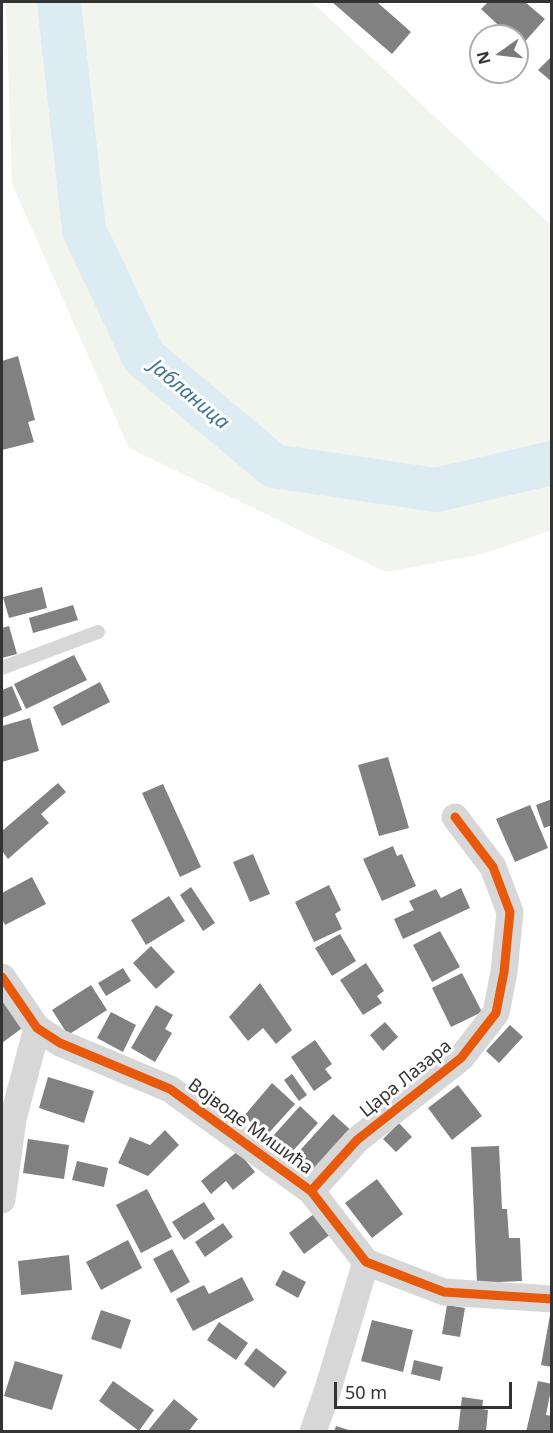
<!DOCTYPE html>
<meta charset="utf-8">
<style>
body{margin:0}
#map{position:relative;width:553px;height:1433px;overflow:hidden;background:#fff;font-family:"Noto Sans",sans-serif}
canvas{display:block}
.frame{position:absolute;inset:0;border:3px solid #333;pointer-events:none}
.north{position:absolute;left:469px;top:24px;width:60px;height:60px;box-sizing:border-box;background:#fff;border:2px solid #adadad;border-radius:50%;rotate:256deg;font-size:16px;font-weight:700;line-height:24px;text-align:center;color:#333}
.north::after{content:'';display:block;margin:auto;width:21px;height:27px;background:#7a7a7a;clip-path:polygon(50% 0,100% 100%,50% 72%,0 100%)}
.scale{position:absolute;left:334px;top:1382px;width:178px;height:27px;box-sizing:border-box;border:3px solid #333;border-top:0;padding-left:8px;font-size:18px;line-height:21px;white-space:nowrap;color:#333;-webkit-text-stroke:4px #fff;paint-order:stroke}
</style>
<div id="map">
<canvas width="553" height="1433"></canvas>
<div class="frame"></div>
<div class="north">N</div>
<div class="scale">50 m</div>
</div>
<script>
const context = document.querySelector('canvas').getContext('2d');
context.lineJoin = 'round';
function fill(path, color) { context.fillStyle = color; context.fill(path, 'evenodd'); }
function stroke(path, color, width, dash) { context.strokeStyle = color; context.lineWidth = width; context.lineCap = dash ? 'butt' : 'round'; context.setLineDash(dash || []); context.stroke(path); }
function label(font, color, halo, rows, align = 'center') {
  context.font = font + ' "Noto Sans",sans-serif'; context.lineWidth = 6; context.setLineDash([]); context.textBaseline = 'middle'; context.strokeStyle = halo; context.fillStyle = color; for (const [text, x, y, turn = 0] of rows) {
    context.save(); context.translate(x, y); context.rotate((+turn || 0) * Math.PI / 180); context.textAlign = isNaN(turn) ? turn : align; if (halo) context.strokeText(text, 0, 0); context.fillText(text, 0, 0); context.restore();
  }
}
const green = new Path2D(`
 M6,2h306l239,223v305l-68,24 -97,18 -257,-124 -117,-264z`);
const river = new Path2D(`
 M59,2l25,228 60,127 130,109 162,24 116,-27`);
const building = new Path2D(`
 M332,2h45l34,30 -19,22z
 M488,2h37l20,17 -24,27 -4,-4v-6h-7l-29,-27z
 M552,56v26l-14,-12z
 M18,356l17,64 -7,2 6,20 -32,8v-29h1l-1,-7v-53z
 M42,587l5,21 -38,10 -6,-21z
 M73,605l5,15 -45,13 -4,-15z
 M9,626l8,28 -15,4v-30z
 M74,655l13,25 -61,29 -12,-25z
 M100,682l10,20 -48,24 -9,-19z
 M12,686l10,24 -20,8v-28z
 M30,718l9,33 -37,11v-36z
 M388,757l21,71 -30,8 -21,-71z
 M58,783l8,9 -25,22 8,9 -41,36 -6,-8v-20z
 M163,784l38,83 -21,10 -38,-84z
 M552,799v26l-8,3 -8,-23z
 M530,805l18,43 -33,14 -19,-43z
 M393,846l4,10 5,-2 14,32 -34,15 -19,-42z
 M253,854l17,40 -20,8 -17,-40z
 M32,877l14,27 -41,21 -3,-6v-26z
 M329,885l12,25 -6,4 7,15 -28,13 -19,-40z
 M191,887l24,36 -12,8 -23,-36z
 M461,888l9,20 -67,31 -9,-20 20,-9 -5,-9 27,-12 5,9z
 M169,896l16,25 -39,24 -15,-25z
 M440,931l20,36 -28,15 -19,-37z
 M340,934l16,27 -24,15 -17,-28z
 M151,946l24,26 -19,17 -23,-26z
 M366,963l18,28 -7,5 5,7 -19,12 -23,-35z
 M123,968l8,13 -25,15 -8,-13z
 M462,973l20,39 -31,15 -19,-39z
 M260,983l32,47 -16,14 -13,-16 -15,13 -19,-24z
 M91,985l16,25 -39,25 -16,-25z
 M2,1000l20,28 -20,15z
 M156,1005l17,10 -8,14 7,4 -17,29 -24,-14z
 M111,1012l25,13 -13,27 -26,-14z
 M385,1022l13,15 -15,14 -13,-16z
 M510,1025l13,12 -24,26 -13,-12z
 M315,1040l17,24 -7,5 7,9 -18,13 -23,-34z
 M292,1074l15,21 -8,6 -15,-21z
 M48,1077l46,14 -10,32 -45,-15z
 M272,1083l23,21 -29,32 -22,-20z
 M458,1085l24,31 -30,24 -24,-32z
 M300,1106l18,17 -27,30 -18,-17z
 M333,1114l21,19 -38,43 -22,-19z
 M399,1123l13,14 -16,15 -13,-13z
 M165,1130l14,15 -31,31 -30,-13 12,-26 20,8z
 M28,1139l41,6 -5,34 -41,-6z
 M499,1146l3,63h5l2,29h11l2,43 -45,2 -6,-136z
 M238,1151l17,21 -22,18 -7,-9 -15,13 -10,-13z
 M77,1161l31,7 -4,19 -32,-7z
 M377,1179l26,35 -31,24 -27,-35z
 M147,1189l25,48 -31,16 -25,-48z
 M204,1202l11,17 -31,21 -12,-18z
 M319,1210l16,21 -31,23 -15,-21z
 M223,1223l10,14 -28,20 -10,-15z
 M128,1240l14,28 -41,22 -15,-28z
 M172,1249l18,33 -19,11 -18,-34z
 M69,1255l3,35 -51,5 -3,-34z
 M283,1270l23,12 -8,16 -23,-13z
 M242,1277l12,23 -61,31 -17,-32 28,-14 5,9z
 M447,1305l18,3 -5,29 -18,-3z
 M101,1310l30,10 -10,29 -30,-10z
 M550,1315h2v52l-11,-2z
 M372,1320l41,10 -10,42 -42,-11z
 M219,1322l29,21 -12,17 -29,-20z
 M256,1348l31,24 -13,16 -30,-24z
 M414,1360l29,7 -3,14 -29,-7z
 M15,1361l48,14 -11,35 -48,-14z
 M113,1381l41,29 -15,21 -40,-30z
 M538,1381l14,3 -6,31 6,1v16h-26z
 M462,1397l21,3 -1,9 6,1 -2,22h-28z
 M174,1399l24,20 -10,13h-41z
 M336,1426l16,5v1h-18z`);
const lane = new Path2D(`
 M2,668l96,-36`);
const street = new Path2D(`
 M2,977l35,51 23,15 110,46 141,102 55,71 78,30 108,7
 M311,1191l46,-51 104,-82 35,-45 8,-41 6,-60 -17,-45 -38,-50
 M2,1200l11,-81 24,-91
 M313,1432l15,-43 38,-127`);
const cycleway = new Path2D(`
 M2,977l35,51 23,15 110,46 141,102 55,71 78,30 108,7
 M311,1191l46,-51 104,-82 35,-45 8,-41 6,-60 -17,-45 -38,-50`);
const streetNames = [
 ["Цара Лазара",406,1079,-39],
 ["Војводе Мишића",250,1127,36]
];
const waterNames = [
 ["Јабланица",189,395,40]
];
fill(green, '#f1f5ed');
stroke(river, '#ddebf3', 44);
fill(building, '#818181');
stroke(lane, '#d7d7d7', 14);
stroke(street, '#d7d7d7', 27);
stroke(cycleway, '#e8590c', 9);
label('18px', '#333', '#fff', streetNames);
label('italic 20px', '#3f7597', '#fff', waterNames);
</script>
